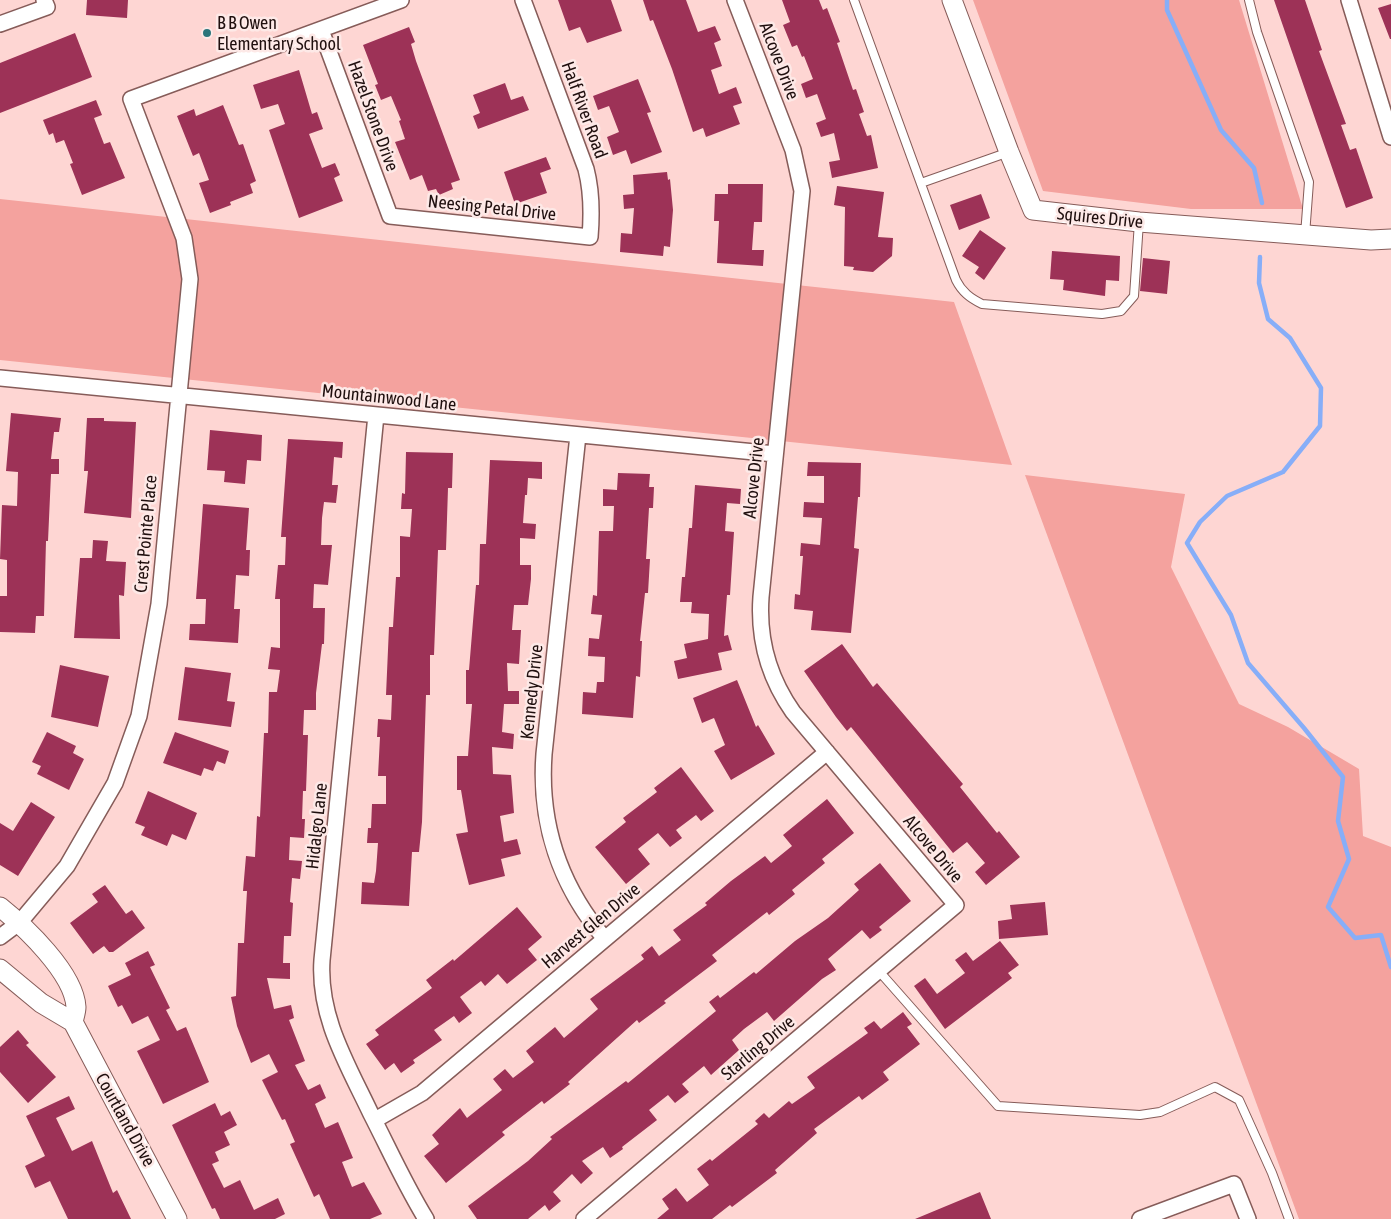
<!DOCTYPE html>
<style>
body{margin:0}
canvas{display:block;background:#fed6d3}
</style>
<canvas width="1391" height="1219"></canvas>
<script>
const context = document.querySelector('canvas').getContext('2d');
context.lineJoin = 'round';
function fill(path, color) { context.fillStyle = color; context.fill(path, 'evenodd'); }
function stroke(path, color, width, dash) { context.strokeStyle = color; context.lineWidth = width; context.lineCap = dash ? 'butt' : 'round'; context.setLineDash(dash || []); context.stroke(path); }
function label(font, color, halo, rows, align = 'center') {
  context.font = font + ' "Asap Condensed",sans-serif'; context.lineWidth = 5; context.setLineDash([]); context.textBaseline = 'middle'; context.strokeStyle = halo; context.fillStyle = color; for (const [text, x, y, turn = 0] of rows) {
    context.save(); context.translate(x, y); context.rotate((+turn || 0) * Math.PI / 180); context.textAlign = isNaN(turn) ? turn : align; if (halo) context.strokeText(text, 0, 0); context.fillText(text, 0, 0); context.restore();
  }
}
const green = new Path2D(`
 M973,0h266l64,209h-112l-148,-18z
 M0,199l954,103 58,163 -1012,-105z
 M1025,475l160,19 -14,73 68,137 49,23 71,42 4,67 28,11v372h-92z`);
const stream = new Path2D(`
 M1167,0v10l54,120 33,38 8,35
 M1260,257l-1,26 9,36 22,19 31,50 -1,38 -37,46 -56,24 -27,26 -13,21 44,72 17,48 56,65 39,49 -5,44 11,38 -21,48 27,31 26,-3 10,32`);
const building = new Path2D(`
 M87,0h41l-1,18 -41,-3z
 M558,0h53l11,31 -35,12 -7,-16 -11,4z
 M643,0h43l12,32 17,-6 6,14 -7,3 8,23 -11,4 8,24 17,-7 6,16 -9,3 7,18 -34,13 -3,-9 -10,4 -21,-63 -19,-49 -3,1z
 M782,0h37l4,10 4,-2 13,34 -3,1 16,47 3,-1 8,23 -5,2 8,22 4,-1 7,33 -46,10 -3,-16 11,-2 -6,-27 -13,4 -5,-14 10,-4 -9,-25 -11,4 -5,-14 12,-5 -9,-23 -2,1 -5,-12 -5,2 -9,-22 7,-3z
 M1274,0h31l17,50 -3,1 27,73 -5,1 9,25 6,-2 17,50 -27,10z
 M1391,4v35h-1l-12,-31z
 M409,27l6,15 -4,2 5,17 44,119 -9,3 2,6 -14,6 -3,-6 -8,2 -6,-16 -12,5 -15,-38 10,-3 -6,-18 2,-1 -10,-24 -10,4 -6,-15 3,-1 -15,-39z
 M75,33l17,44 -92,36v-50z
 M299,70l13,44 5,-2 6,17 -14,5 13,34 13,-5 5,12 -6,3 9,23 -44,17 -30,-88 16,-6 -7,-20 -17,5 -8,-24z
 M638,79l13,33 -4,1 15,39 -31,12 -5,-14 -13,5 -6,-18 12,-5 -10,-26 -11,4 -5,-14z
 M505,83l6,17 12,-4 6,14 -51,19 -5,-13 7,-3 -7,-18z
 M96,100l6,15 -8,3 10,26 6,-2 15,36 -43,17 -12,-31 3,-1 -9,-23 -8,3 -3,-10 -4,2 -6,-15z
 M223,105l16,40 4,-1 13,37 -6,3 3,9 -23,9 1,3 -21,8 -11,-30 10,-3 -10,-27 -6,3 -16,-40 17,-7 2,7z
 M546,157l5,12 -11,4 7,20 -32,11 -11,-32z
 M667,172l1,8 2,-1 3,31 -3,37 -6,-1 -1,10 -43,-4 1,-19 11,1 2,-26 -10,1 -1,-14 11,-1 -1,-19z
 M728,184h35l-1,38h-8l-2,28h12l-1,16 -46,-3 2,-42h-5l1,-27h13z
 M837,186l47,6 -6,45 15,1 -1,18 -19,16 -20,-2 1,-3 -10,-1 1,-59 -11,-2z
 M981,194l9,24 -31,12 -9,-25z
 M980,230l26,18 -22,32 -9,-7 4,-6 -17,-11z
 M1052,251l68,5 -1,25 -13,-1 -1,16 -42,-6 1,-10 -14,-1z
 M1143,258l27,3 -3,33 -27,-3z
 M11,413l50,5 -2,14h-5l-3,27h8v15h-8l-3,67h-2l-2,75h-8l-1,17 -35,-1v-36h7v-36l-7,-1 2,-54 15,1 1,-34 -12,-1z
 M87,418h17v3l32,1 -5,96 -47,-5 4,-42h-4z
 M210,430l52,5 -1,26 -14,-1 -2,24 -21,-2 1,-11 -18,-1z
 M288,439l55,3 -1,16 -8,-1 -2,28h6l-2,18 -12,-1 -2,16 -1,27h11l-4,40 -14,-1 -1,24h12l-1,36h-2l-6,49v17h-12l-1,25h5l-2,56h-3l-1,28h3l-1,19 -14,-1 -1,23 13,1 -2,18 -8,-1 -2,24 3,1 -2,33h-7l-1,27h7v16l-23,-1 7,31 17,-4 3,13 -5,2 16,41 -10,4 13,25 12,-6 6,14 -11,6 10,24 13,-6 15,36 -11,4 10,25 12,-5 18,32 -12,5h-40l-11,-25 -5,3 -24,-53 5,-2 -10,-23 -3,1 -20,-40 16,-8 -9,-18 -18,9 -14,-37 -6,-29 5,-1 2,-53h6l3,-52h-4l3,-35 9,1 2,-41 3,1 4,-84h4l1,-41h8l3,-22 -12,-1 3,-22 9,1v-49h-5l3,-34h7l1,-28h-5z
 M406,452l47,1 -1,35h-4l-2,62h-8l-4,105h-4v40h-4l-4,127 -3,30h-7l-3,54 -48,-2 1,-22 12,1 2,-12 2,-28h-11l1,-15h3l1,-24h14v-28h-8l2,-39h-3l1,-18 13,1 1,-25h-6l3,-68h4l3,-50h4v-41l10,1 2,-28h-11l1,-16 3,1z
 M490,460l52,2v17l-14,-1 -1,17h-2l-2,28 13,1 -1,15 -15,-1v27h11v14l-3,26h-14l-2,25h9l-2,34 -12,-1 1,28h11v13h-15l-2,28 12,2 -1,15 -21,-2 1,27 18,1 3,38 -14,3 4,26 13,-3 4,15 -20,5 4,17 -36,9 -13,-51 12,-2 -7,-42h-4v-34h11l4,-52h-6v-34h3l7,-85h3l1,-41h6z
 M808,462l53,1 -1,34h-2l-4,51 5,1 -8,84 -40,-3 2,-19 -19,-2 1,-15 5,1 3,-39h-3l1,-13 19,2 2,-27 -19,-1 1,-15 20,1v-27h-17z
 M618,473l32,1 -1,13h5l-1,21h-4l-3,51h4l-2,34h-3l-5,48h2l-2,36 -4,-1 -3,42 -51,-4 1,-22 13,1 1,-11h7l1,-25 -17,-1 1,-18 10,1 3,-24 -11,-1 2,-19 4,1 2,-65h14l1,-25h-11v-17l14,1z
 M695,485l46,4 -1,15 -13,-1 -2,28 9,1 -4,63h-3l-3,41 4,-1 4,15 -14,3 4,17 -44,9 -4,-18 13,-3 -3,-14 24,-5 1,-25 -18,-1 1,-11h-12l2,-25h3l4,-49h3z
 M203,504l46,4 -3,42h4l-1,26 -13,-1 -2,34h6l-2,34 -49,-3 1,-16h15l1,-25h-10z
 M93,540l15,1 -2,20 20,1 -2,34 -5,-1 1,44 -46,-1 6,-80h12z
 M842,644l31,43 4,-4 86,101 -3,3 37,46 2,-2 21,26 -34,28 -11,-13 10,-9 -18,-21 -14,11 -102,-126 -4,4 -11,-14 -32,-46z
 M60,665l49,11 -11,51 -47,-10z
 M185,667l46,6 -4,28 8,1 -4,25 -53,-7z
 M737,680l19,47 2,-2 17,29 -44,26 -17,-29 11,-6 -11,-27 -12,5 -9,-25z
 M47,732l29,14 -3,7 11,6 -15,31 -32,-16 4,-8 -9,-4z
 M175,732l54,19 -4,13 -8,-3 -4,10 -9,-3 -3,8 -38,-13z
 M681,767l33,44 -13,10 -5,-6 -20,15 6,8 -12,9 -12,-14 -20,16 12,15 -24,20 -31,-37 31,-25 -3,-4 34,-26 -3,-4z
 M148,791l49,22 -11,27 -14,-6 -5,12 -26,-11 4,-8 -10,-4z
 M827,799l27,34 -32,26 3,4 -33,27 3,4 -26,21 -2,-3 -55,43 5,6 -53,40 2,2 -27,20 -2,-3 -69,62 2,2 -26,20 -2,-3 -40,31 3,3 -59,48 -22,-27 15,-12 -7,-9 28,-27 7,10 35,-28 -9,-11 12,-10 8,9 21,-16 -8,-11 29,-24 9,11 34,-29 -8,-10 54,-40 -3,-4 11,-9 7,10 22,-16 -8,-10 34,-25 -2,-2 26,-22 34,-25 6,7 21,-17 -9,-11z
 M31,802l24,15 -37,59 -18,-11v-42l13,8z
 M880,863l31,38 -32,26 3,3 -12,9 -8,-9 -34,29 8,11 -14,9 -48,42 -7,-9 -23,17 -12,11 7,10 -28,25 -7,-9 -22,18 7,8 -14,11 -7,-8 -19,15 8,10 -35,27 1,2 -13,9 -7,-11 -21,14 11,12 -12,11 -9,-10 -19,18 8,9 -12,10 -4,-6 -17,14h-51l-9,-13 60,-45 24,-22 -2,-2 76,-56 2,2 88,-72 -7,-9 9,-7 2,3 34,-26 2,2 39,-33 33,-23 31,-28 -5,-6z
 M105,885l21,29 6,-4 13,18 -32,24h-4l-5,-6 -11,8 -23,-31 28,-21 -6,-8z
 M1045,902l3,33 -49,4 -1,-18 14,-2 -2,-14z
 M517,907l25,30 -14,12 9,11 -30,24 -9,-10 -13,12 -4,-5 -21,16 12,16 -13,10 -5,-7 -20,14 8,10 -29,20 2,3 -14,10 -7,-10 -9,7 -19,-26 13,-9 -4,-5 57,-42 -6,-8 27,-21 1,2z
 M1000,941l19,24 -11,8 4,5 -67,51 -31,-43 11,-8 12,16 28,-21 -10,-13 11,-8 7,9z
 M148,951l7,14 -5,2 20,41 -4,2 11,21 9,-4 23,55 -46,22 -26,-53 23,-11 -12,-24 -16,8 -10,-19 -4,2 -10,-21 23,-11 -6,-12z
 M903,1012l9,12 -5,3 13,17 -37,28 6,8 -27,20 -3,-4 -45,33 3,4 -42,37 2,3 -45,34 -2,-2 -18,14h-55l12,-10 -7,-10 14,-11 11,14 22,-17 -12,-16 13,-10 2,2 46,-37 -3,-3 9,-8 5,5 20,-17 3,3 23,-16 -8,-11 61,-44 -4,-5 10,-7 7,8z
 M18,1030l11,13 -3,2 30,32 -28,26 -28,-31v-25z
 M69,1096l6,13 -19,9 16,33 20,-10 21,52 4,-3 14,29h-63l-18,-38 -15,7 -10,-22 20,-10 -19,-40z
 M215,1103l6,13 9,-5 7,14 -13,7 6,13 -15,7 4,9 -7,3 12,24 16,-8 14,30 24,-12 7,16 -10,5h-55l-5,-11 -3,1 -40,-84z
 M980,1192l11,27h-76z`);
const service = new Path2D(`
 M854,0l102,280c6,12 14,18 26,24l120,10 19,-3 13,-15 5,-74
 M1249,0l8,32 52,150 -4,53
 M921,183l88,-31
 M878,970l120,136 142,9 20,-3 55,-25 24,13 33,73 17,46`);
const minor = new Path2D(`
 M1349,0l42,137
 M0,24l47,-17 -3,-7
 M321,30l69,186 200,21c2,-24 2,-45 -4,-68l-63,-169
 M0,378l775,76
 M376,415l-54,545c-4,57 26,105 49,154 18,35 34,71 55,105
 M578,435l-34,319c-5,69 16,132 61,185
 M0,937l20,-15 47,-56 48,-83 24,-67 20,-112 31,-325 -6,-41 -53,-139 270,-99
 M375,1120l47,-27 405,-341
 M584,1219l372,-314 -163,-193c-24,-34 -35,-73 -32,-115l41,-406 -9,-41 -58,-150
 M1140,1219l94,-35 14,35`);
const tertiary = new Path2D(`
 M952,0l57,152 24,58 106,12 232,18 20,-1
 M0,907c25,20 74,66 76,100 0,5 -2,10 -3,15
 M0,969l41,34 32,19 104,197`);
const markers = [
 [207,33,5,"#2c757b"]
];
const poiNames = [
 ["B B Owen",217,23],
 ["Elementary School",217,44]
];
const streetNames = [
 ["Alcove Drive",779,61,69],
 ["Half River Road",584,110,70],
 ["Hazel Stone Drive",373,116,70],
 ["Neesing Petal Drive",492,208,6],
 ["Squires Drive",1100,218,6],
 ["Mountainwood Lane",389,398,6],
 ["Alcove Drive",754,478,-84],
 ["Crest Pointe Place",146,534,-85],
 ["Kennedy Drive",532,692,-84],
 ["Hidalgo Lane",317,826,-84],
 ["Alcove Drive",933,849,50],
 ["Harvest Glen Drive",591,926,-40],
 ["Starling Drive",758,1048,-40],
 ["Courtland Drive",125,1120,61]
];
fill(green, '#f4a29e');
stroke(stream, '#87aef8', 4.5);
fill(building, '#9d3257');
stroke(service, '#865c59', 10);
stroke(minor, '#865c59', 18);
stroke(tertiary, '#865c59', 21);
stroke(service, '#fff', 8);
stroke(minor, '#fff', 15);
stroke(tertiary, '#fff', 19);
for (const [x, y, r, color] of markers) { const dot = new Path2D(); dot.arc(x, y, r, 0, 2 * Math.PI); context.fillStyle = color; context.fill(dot); stroke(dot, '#fde9e7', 2); }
label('18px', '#1f0f0e', '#fde9e7', poiNames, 'left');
label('18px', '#1f0f0e', '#fde9e7', streetNames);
</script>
